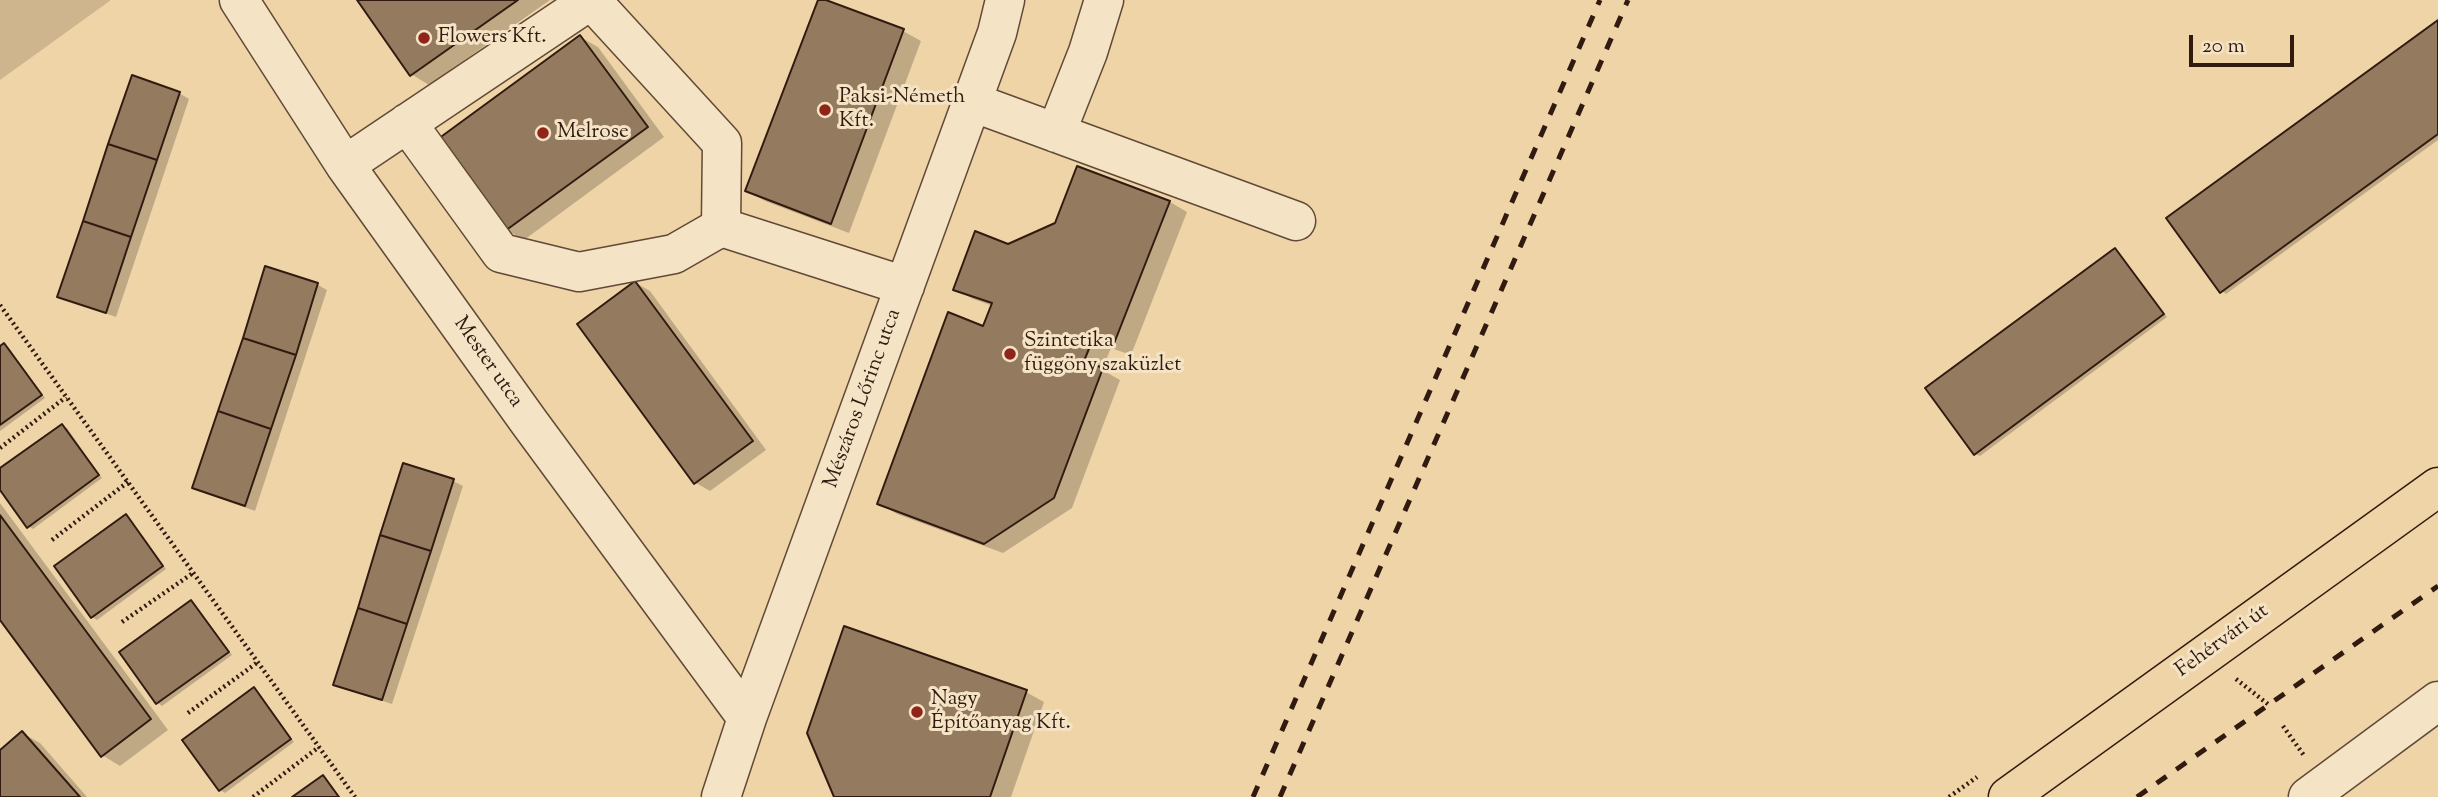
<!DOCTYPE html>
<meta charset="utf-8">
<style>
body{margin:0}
#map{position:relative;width:2438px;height:797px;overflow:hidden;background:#efd4a7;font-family:"Sorts Mill Goudy",serif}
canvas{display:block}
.scale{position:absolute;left:2189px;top:35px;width:105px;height:32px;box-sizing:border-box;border:4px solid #311b11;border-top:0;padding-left:9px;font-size:21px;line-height:24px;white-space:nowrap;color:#311b11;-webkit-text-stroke:5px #f5e3c6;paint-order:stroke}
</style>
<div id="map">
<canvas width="2438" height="797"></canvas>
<div class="scale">20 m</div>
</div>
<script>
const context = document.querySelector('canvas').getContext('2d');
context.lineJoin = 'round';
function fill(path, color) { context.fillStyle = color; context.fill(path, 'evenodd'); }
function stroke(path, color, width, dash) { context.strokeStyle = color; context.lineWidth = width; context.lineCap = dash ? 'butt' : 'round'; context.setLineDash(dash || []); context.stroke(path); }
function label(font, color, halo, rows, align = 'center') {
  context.font = font + ' "Sorts Mill Goudy",serif'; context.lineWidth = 6; context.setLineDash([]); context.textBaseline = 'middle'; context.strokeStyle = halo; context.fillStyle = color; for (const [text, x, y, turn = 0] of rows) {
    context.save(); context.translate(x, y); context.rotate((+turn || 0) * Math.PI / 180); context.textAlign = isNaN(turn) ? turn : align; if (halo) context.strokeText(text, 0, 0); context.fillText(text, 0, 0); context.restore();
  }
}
const green = new Path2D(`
 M0,0h111l-111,80z`);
const shadow = new Path2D(`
 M359,0h191l-121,85 -18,-11z
 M820,0l83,31 18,10 -72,192 -84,-32 -17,-10z
 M2438,22v118l-212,154 -4,-3z
 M580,37l18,10 66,90 -140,103 -18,-10z
 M179,93l10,6 -73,218 -47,-16 -9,-5z
 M1078,168l92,34 17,10 -56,143 -20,-7 -9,22 18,10 -48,128 -69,45 -106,-39 -18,-11 105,-175 9,-22 -20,-7 -18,-10 53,-43 48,-22z
 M2115,250l4,3 48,64 -187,139 -5,-2z
 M266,269l52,16 9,5 -72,221 -51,-18 -10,-6z
 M636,283l14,8 116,159 -56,41 -14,-8 -117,-158z
 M4,345l5,3 36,50 -45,33v-83z
 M62,426l5,2 35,50 -69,51 -5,-3 -28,-39v-16z
 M453,481l10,5 -71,218 -47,-15 -10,-5z
 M0,503l168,227 -48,36 -18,-11 -102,-138z
 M126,516l4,3 36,50 -69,51 -5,-3z
 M191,602l4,3 37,50 -70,51 -4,-3 -37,-50z
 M254,690l4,2 36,50 -69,51 -5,-3z
 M1026,692l18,10 -33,95h-176z
 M22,733l18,10 47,54h-87v-44z
 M323,777l17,20h-45z`);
const building = new Path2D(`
 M357,0h161l-108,76z
 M818,0h8l78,29 -73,195 -86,-33z
 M2438,20v114l-218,159 -54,-75z
 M580,35l68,92 -143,104 -67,-92z
 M132,75l48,17 -23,68 -49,-16z
 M108,144l49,16 -26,77 -48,-16z
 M1077,166l93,35 -57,145 -20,-7 -9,22 19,7 -49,130 -70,46 -107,-40 71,-192 35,14 9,-23 -39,-13 22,-59 33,13 47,-21z
 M83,221l48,16 -25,76 -49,-16z
 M2115,248l49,66 -190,141 -49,-67z
 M265,266l53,17 -22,72 -53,-17z
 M635,281l118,160 -59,43 -117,-160z
 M243,338l53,17 -25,74 -53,-18z
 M4,343l38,52 -42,30v-79z
 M218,411l53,18 -26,77 -53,-18z
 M62,424l37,51 -72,53 -27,-38v-22z
 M403,463l51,16 -23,72 -51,-16z
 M126,514l37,52 -72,52 -37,-52z
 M0,515l151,204 -50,38 -101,-137z
 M380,535l51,16 -24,73 -49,-16z
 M191,600l38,52 -73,52 -37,-52z
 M358,608l49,16 -25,76 -49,-15z
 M844,626l183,64 -37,107h-156l-27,-64z
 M254,687l37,52 -72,52 -37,-51z
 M22,731l58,66h-80v-47z
 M323,775l16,22h-47z`);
const path = new Path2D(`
 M0,305l355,492
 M0,448l66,-51
 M52,540l76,-58
 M122,622l71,-49
 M2236,679l33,26
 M188,713l70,-51
 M2283,726l22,31
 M253,797l66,-50
 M1949,797l28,-20`);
const minor = new Path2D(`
 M239,0l106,165 184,257 218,296
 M591,0l131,143 -1,84 184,59
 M972,102l324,119
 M407,123l94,130 78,19 95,-18 47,-27
 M1056,133l32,-81 16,-52
 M345,165l246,-165
 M721,797l26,-79 250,-685 8,-33
 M2308,797l130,-96`);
const major = new Path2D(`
 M2008,797l430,-310`);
const rail = new Path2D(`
 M1253,797l347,-797
 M1280,797l348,-797
 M2137,797l301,-211`);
const markers = [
 [424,38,7,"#8f2418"],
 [825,110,7,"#8f2418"],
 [543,133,7,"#8f2418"],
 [1010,354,7,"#8f2418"],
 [917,712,7,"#8f2418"]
];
const poiNames = [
 ["Flowers Kft.",438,38],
 ["Paksi-Németh",839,98],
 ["Kft.",839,122],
 ["Melrose",557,133],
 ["Szintetika",1024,342],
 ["függöny szaküzlet",1024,366],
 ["Nagy",931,700],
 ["Építőanyag Kft.",931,724]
];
const streetNames = [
 ["Mester utca",487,363,55],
 ["Mészáros Lőrinc utca",864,399,-70],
 ["Fehérvári út",2223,642,-36]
];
fill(green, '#cfb58e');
fill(shadow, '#0003');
fill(building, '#947b5f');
stroke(building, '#311b11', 2);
stroke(minor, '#604936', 41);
stroke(major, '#311b11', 41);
stroke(path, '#311b11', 4.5, [2, 3.5]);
stroke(minor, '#f5e3c6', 38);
stroke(major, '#efd4a7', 38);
stroke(rail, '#311b11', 5, [12, 12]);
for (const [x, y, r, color] of markers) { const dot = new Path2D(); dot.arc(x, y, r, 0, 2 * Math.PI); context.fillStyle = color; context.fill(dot); stroke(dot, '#f5e3c6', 2.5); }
label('21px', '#311b11', '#f5e3c6', poiNames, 'left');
label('21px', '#311b11', '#f5e3c6', streetNames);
</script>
